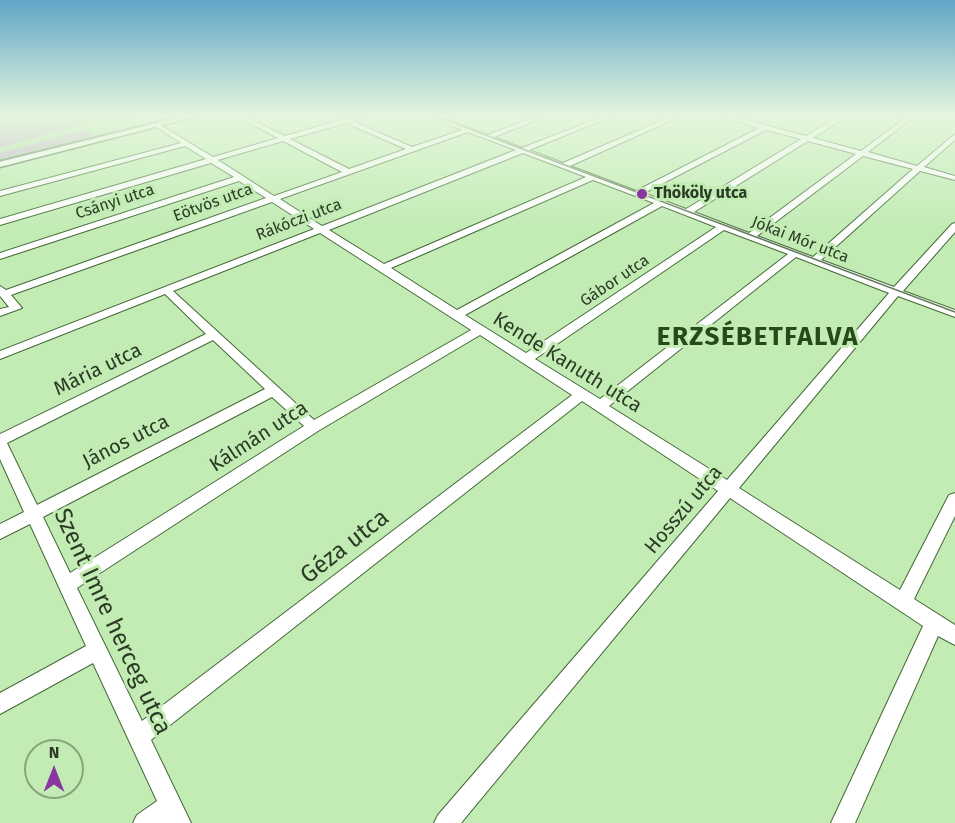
<!DOCTYPE html>
<meta charset="utf-8">
<style>
body{margin:0}
#map{position:relative;width:955px;height:823px;overflow:hidden;background:#c2ecb4;font-family:"Fira Sans",sans-serif}
canvas{display:block}
.north{position:absolute;left:24px;top:739px;width:60px;height:60px;box-sizing:border-box;background:#c2ecb4;border:2px solid #86a57b;border-radius:50%;rotate:0deg;font-size:16px;font-weight:700;line-height:24px;text-align:center;color:#2b3b25}
.north::after{content:'';display:block;margin:auto;width:21px;height:27px;background:#8a35a2;clip-path:polygon(50% 0,100% 100%,50% 72%,0 100%)}
</style>
<div id="map">
<canvas width="955" height="823"></canvas>
<div class="north">N</div>
</div>
<script>
const context = document.querySelector('canvas').getContext('2d');
context.lineJoin = 'round';
function fill(path, color) { context.fillStyle = color; context.fill(path, 'evenodd'); }
function stroke(path, color, width, dash) { context.strokeStyle = color; context.lineWidth = width; context.lineCap = dash ? 'butt' : 'round'; context.setLineDash(dash || []); context.stroke(path); }
function label(font, color, halo, rows, align = 'center') {
  context.font = font + ' "Fira Sans",sans-serif'; context.lineWidth = 6; context.setLineDash([]); context.textBaseline = 'middle'; context.strokeStyle = halo; context.fillStyle = color; for (const [text, x, y, turn = 0] of rows) {
    context.save(); context.translate(x, y); context.rotate((+turn || 0) * Math.PI / 180); context.textAlign = isNaN(turn) ? turn : align; if (halo) context.strokeText(text, 0, 0); context.fillText(text, 0, 0); context.restore();
  }
}
const built = new Path2D(`
 M108,116h27l9,8 -50,12 -10,-6 -84,23v-5z`);
const green = new Path2D(`
 M0,116h108l-108,32z
 M84,130l10,6 -94,23v-6z`);
const minor = new Path2D(`
 M236,116h8l41,20 58,-17 22,-3 -13,5 60,26 50,-17 -33,-14h9l49,19 51,-19h9l-53,21 28,11 82,-32h9l-84,34 34,13 109,-47h9l-111,50 66,25 123,-63 -39,-12h11l75,20 33,-20h8l-34,22 48,13 47,-35h7l-47,36 49,14 38,-32v6l-31,27 31,9v4l-35,-9 -99,89 73,27 58,-63 3,-1v9l-52,59 52,19v7l-57,-21 -159,192 161,102 49,-95 6,-2v23l-41,83 41,26v20l-17,-9 -83,187h-24l92,-197 -193,-128 -269,325h-27l4,-8 280,-324 -136,-90 -431,339 40,83h-58l4,-8 20,-14 -64,-138 -93,51v-21l86,-47 -56,-122 -30,15v-15l24,-12 -24,-53v-25l206,-100 -41,-40 -165,65v-8l314,-122 -42,-27 -261,93 11,13 -22,8v-7l9,-2 -9,-11v-10l6,4 260,-92 -27,-17 -239,78v-6l234,-76 -23,-14 -211,62v-6l206,-60 -21,-13 -185,50v-5l181,-48 -26,-17 2,-3 56,34 65,-19zM346,123l60,26 -57,20 -59,-30zM766,130l35,9 -115,70 -42,-16zM468,132l48,18 -194,76 -42,-27zM283,141l59,31 -68,24 -56,-36zM808,141l48,13 -107,79 -55,-21zM523,153l63,24 -202,87 -55,-34zM863,156l50,13 -100,88 -56,-21zM593,180l61,23 -197,107 -66,-42zM662,206l54,21 -190,126 -61,-38zM724,230l64,24 -188,145 -65,-40zM320,233l151,97 -157,90 -141,-129zM796,257l93,36 -162,187 -118,-74zM480,335l92,60 -430,326 -65,-133 241,-157zM213,340l52,49 -228,116 -30,-62zM272,397l32,29 -234,147 -27,-56z`);
const major = new Path2D(`
 M183,116h15l-198,51v-6z`);
const tram = new Path2D(`
 M435,116l520,196
 M0,161l182,-45`);
const markers = [
 [642,194,6,"#8a35a2"]
];
const farPoinames = [
 ["Thököly utca",654,194]
];
const farStreetnames = [
 ["Csányi utca",115,202,-18],
 ["Eötvös utca",213,203,-20],
 ["Rákóczi utca",299,220,-21],
 ["Jókai Mór utca",800,240,21],
 ["Gábor utca",615,281,-34]
];
const streetNames = [
 ["Kende Kanuth utca",567,363,32],
 ["Mária utca",98,370,-26],
 ["Kálmán utca",259,437,-33],
 ["János utca",126,442,-27],
 ["Hosszú utca",684,510,-50]
];
const nearStreetnames = [
 ["Géza utca",345,547,-38],
 ["Szent Imre herceg utca",112,622,65]
];
const districtNames = [
 ["ERZSÉBETFALVA",758,338]
];
fill(built, '#b2e1a2');
fill(green, '#c4a7cd');
stroke(minor, '#446937', 2);
stroke(major, '#446937', 3);
fill(minor, '#fff');
fill(major, '#fff');
stroke(tram, '#5f7856', 1.5);
const sky = context.createLinearGradient(0, 0, 0, 231);
sky.addColorStop(0, '#61a6c7');
sky.addColorStop(0.5, '#e4f6dd');
sky.addColorStop(1, '#e4f6dd00');
context.fillStyle = sky;
context.fillRect(0, 0, 955, 231);
for (const [x, y, r, color] of markers) { const dot = new Path2D(); dot.arc(x, y, r, 0, 2 * Math.PI); context.fillStyle = color; context.fill(dot); stroke(dot, '#c2ecb4', 2); }
label('bold 16px', '#2b3b25', '#c2ecb4', farPoinames, 'left');
label('16px', '#2b3b25', '#c2ecb4', farStreetnames);
label('20px', '#2b3b25', '#c2ecb4', streetNames);
label('24px', '#2b3b25', '#c2ecb4', nearStreetnames);
context.letterSpacing = '1.5px';
label('bold 26px', '#264a19', '#c2ecb4', districtNames);
context.letterSpacing = '0px';
</script>
